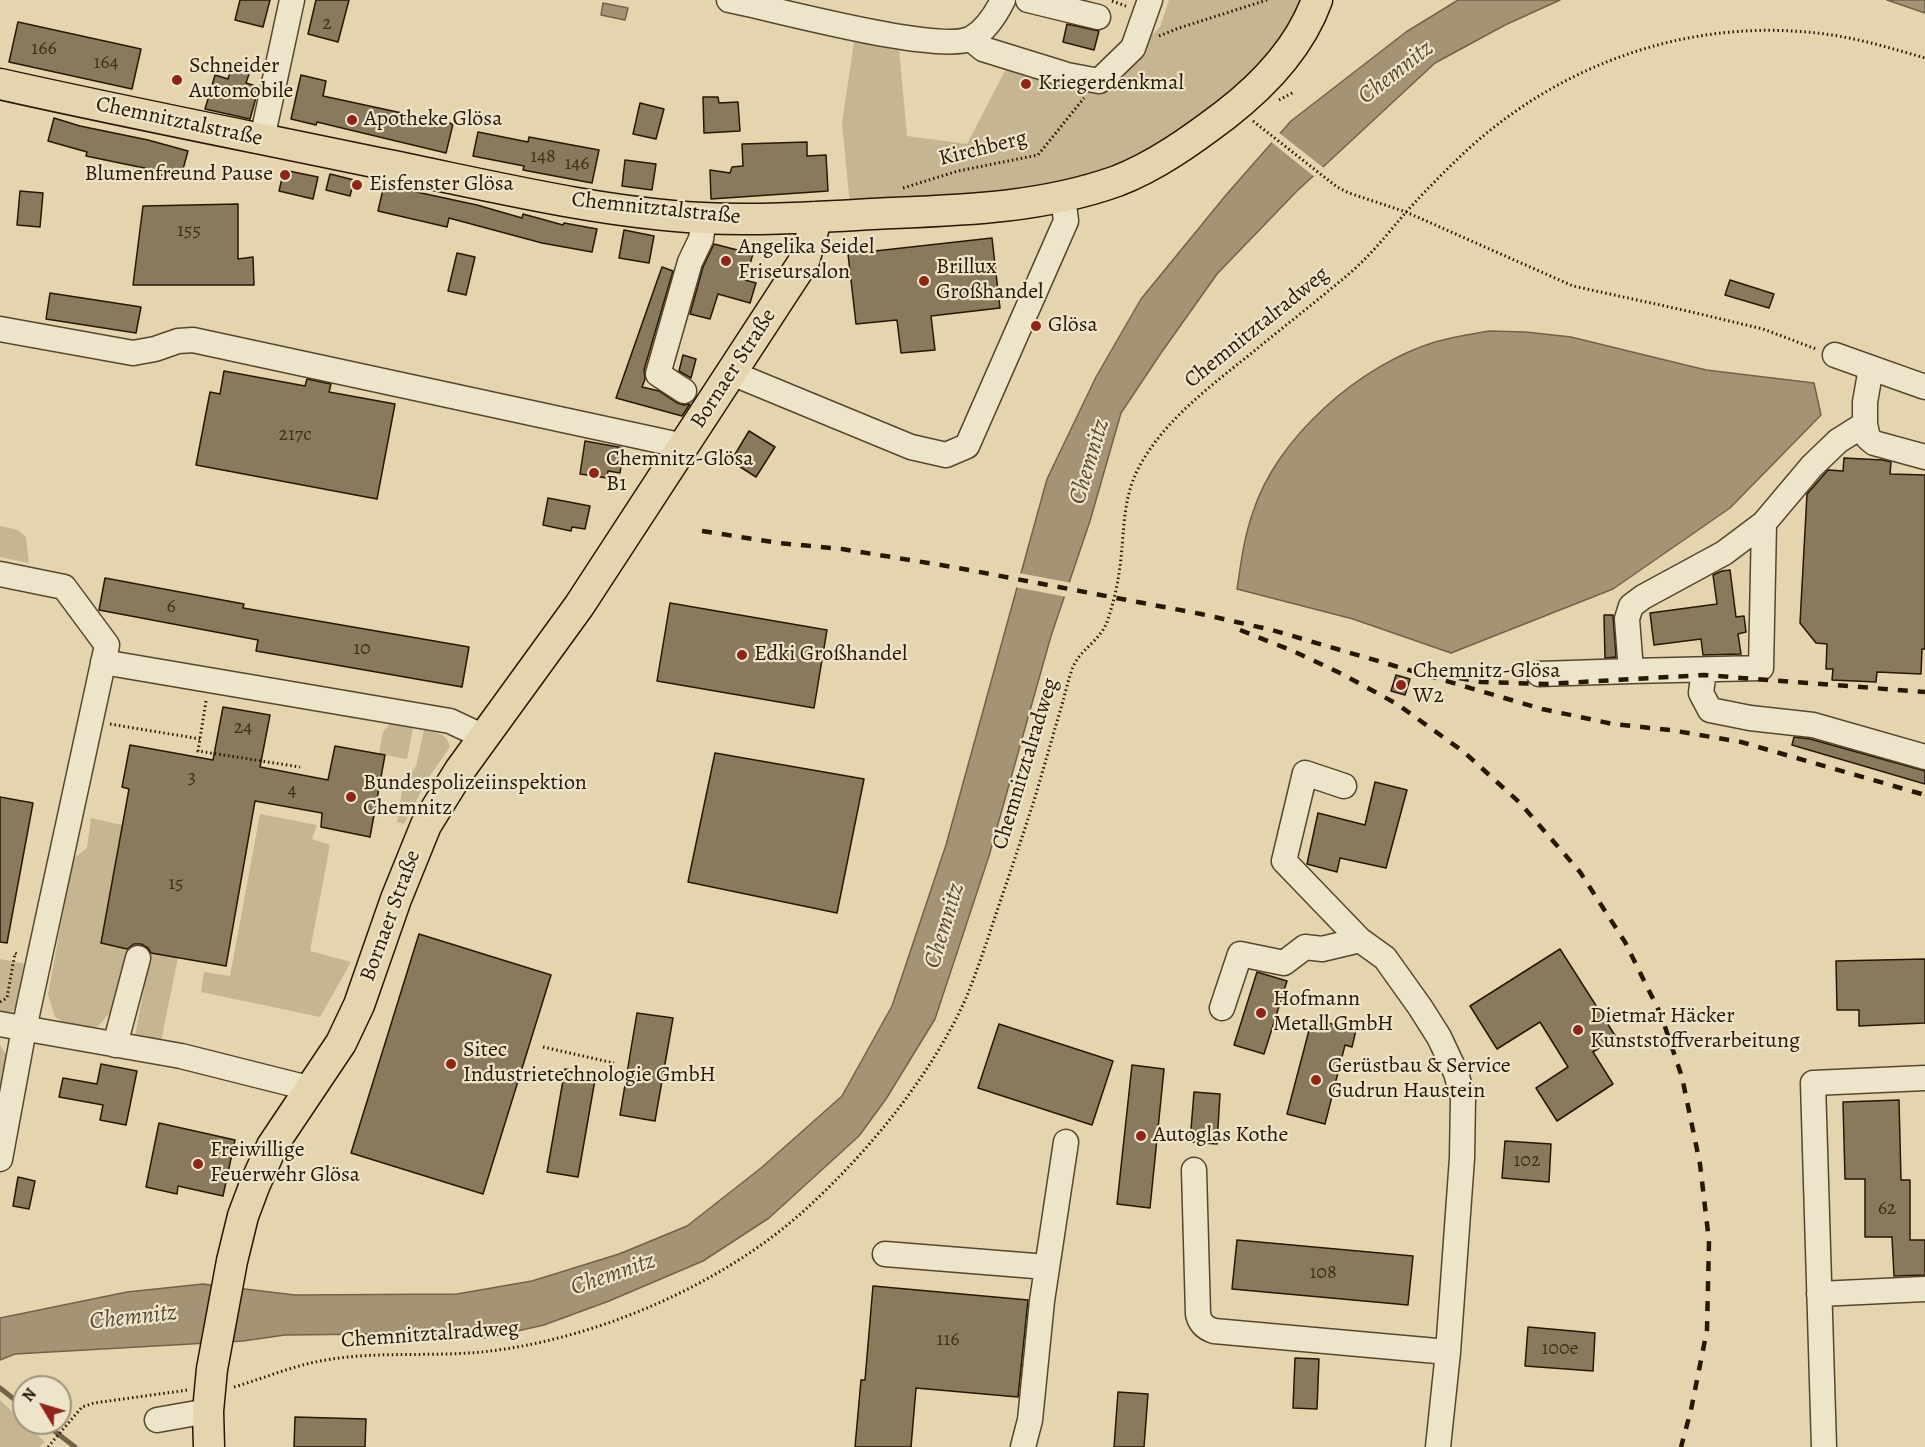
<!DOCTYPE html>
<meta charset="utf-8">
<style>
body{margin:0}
#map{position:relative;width:1925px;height:1447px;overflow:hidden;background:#e5d5ae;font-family:Alegreya,serif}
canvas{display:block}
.north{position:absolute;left:12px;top:1375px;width:60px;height:60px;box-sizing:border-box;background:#eee4ca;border:2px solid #9e927b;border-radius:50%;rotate:308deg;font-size:16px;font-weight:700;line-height:24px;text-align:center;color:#271705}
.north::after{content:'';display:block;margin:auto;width:21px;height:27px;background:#8f2418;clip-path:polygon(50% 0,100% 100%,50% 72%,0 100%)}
</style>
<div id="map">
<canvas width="1925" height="1447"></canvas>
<div class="north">N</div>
</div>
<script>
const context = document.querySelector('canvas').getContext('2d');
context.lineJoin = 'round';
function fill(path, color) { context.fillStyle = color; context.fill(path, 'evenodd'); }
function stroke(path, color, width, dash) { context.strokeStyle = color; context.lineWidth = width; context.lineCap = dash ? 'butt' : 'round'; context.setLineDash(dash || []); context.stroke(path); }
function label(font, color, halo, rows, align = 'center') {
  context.font = font + ' Alegreya,serif'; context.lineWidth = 4.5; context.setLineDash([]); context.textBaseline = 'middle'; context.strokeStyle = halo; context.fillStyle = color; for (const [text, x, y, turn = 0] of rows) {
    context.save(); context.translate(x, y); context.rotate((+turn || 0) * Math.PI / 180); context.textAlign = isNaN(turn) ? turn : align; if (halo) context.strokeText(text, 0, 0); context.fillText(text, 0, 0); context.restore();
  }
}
const green = new Path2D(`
 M1169,0h136l-5,14 -43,56 -42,37 -71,45 -63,25 -40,9 -191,19 -8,-82 12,-81 45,6 8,88 60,8 42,-81 91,23 60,-59z
 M0,526l18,4 8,7 3,26 -29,-6z
 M390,724l23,4 -6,31 -28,-5 4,-22z
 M424,730c12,3 23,3 26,17l-23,33 -23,44 -7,-2 6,-38 13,-18z
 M260,814l57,11 -5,14 18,6 -20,106 41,11 -31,55 -119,-25 3,-20 26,4z
 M91,818l31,7 -21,118 30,7 -11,52 -23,25 -12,4 -13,-4 -17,-10 -7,-23 25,-135 14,-11z
 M151,953l27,5 -17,83 -26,-5z
 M0,959l25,5 -7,39 -5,8 -13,5z
 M0,1045l10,16 -10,51z
 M0,1400l45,42 -6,5h-39z`);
const water = new Path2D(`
 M1458,0h102l-55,25 -70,38 -139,129 -79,82 -56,79 -40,60 -31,108 -39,115 -62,220 -54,163 -49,80 -27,37 -90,82 -66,43 -94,40 -65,24 -58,13 -107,-4 -94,1 -42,6 -228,13 -15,6v-42l127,-26 76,-8 92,11 162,-1 75,-13 87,-27 68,-28 74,-58 81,-72 50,-90 54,-161 101,-366 49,-102 45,-78 85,-104 65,-74 115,-89z
 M1887,0h38v13z
 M603,3l25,5 -3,12 -24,-5z
 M1489,331l37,1 45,5 135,33 108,13 7,32 -91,93 -117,81 -162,64 -98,-34 -116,-30c4,-26 7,-52 16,-77 24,-75 107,-147 182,-170 18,-5 36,-8 54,-11z`);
const pier = new Path2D(`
 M1278,132l47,37 -9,9 -46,-37z
 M1019,573l53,10 -5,14 -52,-10z`);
const stream = new Path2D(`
 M0,1388l24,19
 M44,1423l31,24`);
const building = new Path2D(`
 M240,0h30l-7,27 -28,-7z
 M316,0h33l-11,42 -30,-8z
 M18,22l123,27 -9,40 -123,-27z
 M1067,24l32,7 -5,19 -31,-8z
 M232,66l18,5 -4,12 13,4 -9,32 -45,-10 10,-34 13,4z
 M301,75l25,6 -3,15 130,28 -7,29 -129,-31 -1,3 -25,-6z
 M703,97h15l1,6 19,-1 2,29 -36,2z
 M640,103l24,6 -8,30 -23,-5z
 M54,118l26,8 68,14 40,11 -8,29 -31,-8v-3l-63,-13 1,-4 -39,-11z
 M478,132l50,10 1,-5 70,13 -7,33 -69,-13 1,-4 -51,-10z
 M807,142v14l19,-1 2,36 -117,8 -1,-29 20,3 2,-6 11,-1 -1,-22z
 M625,160l31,4 -4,26 -30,-4z
 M284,170l34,7 -5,22 -34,-8z
 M330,174l24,6 -4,16 -24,-6z
 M384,185l93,20 45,13 1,-4 40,11 1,-2 33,6 -5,23 -50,-9 -93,-25 -2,9 -69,-16z
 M20,191l23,2 -3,34 -23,-2z
 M238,204v55l15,-2 1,28h-121l10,-79z
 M624,230l30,6 -5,27 -30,-5z
 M992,238l8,70 -69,8 4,34 -34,3 -4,-33 -41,4 -8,-70z
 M714,244l39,10 -8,26 11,3 -6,20 -32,-9 -8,25 -20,-5 13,-47z
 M457,253l18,4 -9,38 -18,-4z
 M662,267l11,4 -29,99 1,9 -3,8 17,4 18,12 7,2 6,-1 -8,12 -66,-18z
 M1730,280l44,14 -5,14 -44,-13z
 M50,293l91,14 -5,26 -90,-14z
 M683,355l13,4 -5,19 -12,-7z
 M224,371l81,15 2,-7 24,5 -2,8 66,12 -18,95 -181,-34 14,-73 10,2z
 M749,431l26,16 -19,30 -25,-16z
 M585,441l39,7 -4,25 -12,-2 -1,7 -27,-4z
 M1844,458l39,2 8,2 -1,12 35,1v174h-3l-1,25 -44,-2 -1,10 -44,-2 1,-11h-7l1,-25 -11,-1 -16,-20 7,-129 21,-24 15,1z
 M548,498l42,8 -5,23 -13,-2 -1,4 -28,-6z
 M1730,570l6,47 8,-1 2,16 -8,2 3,20 -38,1 -2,-16 -47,6 -4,-32 67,-9 -4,-29 9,-4z
 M105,578l139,26 -1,4 226,39 -7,40 -206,-36 2,-11 -159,-30z
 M670,603l157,27 -13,78 -157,-27z
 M1604,615h9l3,42 -11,1z
 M1396,675l14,4 -5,16 -14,-4z
 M223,707l47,8 -10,52 68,13 7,-34 50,9 -15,82 -49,-10 1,-14 -67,-12 -29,165 -75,-13 -3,-5 -7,-4h-7l-7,5 -26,-6 28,-154 -7,-2 8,-42 83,15z
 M1794,737l16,2 115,32v13l-133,-39z
 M715,753l149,26 -27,134 -149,-31z
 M1375,782l32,8 -21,78 -46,-10 -3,14 -30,-8 11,-51 47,12z
 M0,797l33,6 -26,140 -7,-1z
 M419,934l132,41 -68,219 -132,-41z
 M1560,949l56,88 -23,15 20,32 -56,37 -21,-33 32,-21 -28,-45 -43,27 -27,-43z
 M1925,959v64l-66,3v-16h-22l-1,-49z
 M1257,972l30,9 -23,73 -30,-9z
 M637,1013l36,5 -18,103 -35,-6z
 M1312,1019l44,11 -4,17 -7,-2 -20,79 -38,-10z
 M999,1024l114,37 -21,64 -114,-37z
 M101,1064l36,7 -11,54 -26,-5 3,-15 -44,-8 4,-19 34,6z
 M1132,1065l32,4 -14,139 -33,-4z
 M565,1069l31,5 -18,103 -31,-5z
 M1194,1092l26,2 -3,50 -27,-2z
 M1899,1100l2,80h9v60h15v35l-31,1 -2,-39h-27v-58h-20l-2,-77z
 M159,1123l76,17 -12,56 -45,-10 -1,8 -31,-7z
 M1505,1141l46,3 -2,38 -47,-4z
 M18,1177l17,4 -6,28 -16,-3z
 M1237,1240l176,16 -5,49 -176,-16z
 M873,1286l155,14 -10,97 -102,-9 -5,59h-56l6,-67h4z
 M1528,1327l67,6 -2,38 -68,-5z
 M1295,1358l24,1 -2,50 -24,-1z
 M1118,1392l30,2 -4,53h-30z
 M295,1417l71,2 -1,28h-71z`);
const path = new Path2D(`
 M1112,1l14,5
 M1159,36l20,-8 88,-28
 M1279,100l15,-8
 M1253,121l84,66 12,6 57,19 167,74 110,24 80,19 53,20
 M903,188l55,-17 80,-16 46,-57
 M206,701l-8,50 102,16
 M110,724l90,15
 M0,1002l7,-4 8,-45 4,2
 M543,1047l71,16
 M234,1387c31,-9 60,-22 92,-27 51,-9 104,-3 156,-8 113,-12 241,-67 325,-144 62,-57 124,-132 159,-210 12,-29 22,-60 32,-90 13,-38 26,-76 38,-114 9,-31 18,-62 27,-93 3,-11 6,-24 10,-34 8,-19 29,-27 35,-48 5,-15 9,-31 11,-46 6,-37 2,-72 20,-106 25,-46 69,-79 109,-111 34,-28 69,-55 102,-83 22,-19 39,-41 57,-62 19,-21 39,-41 59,-60 99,-91 232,-136 366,-116 32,5 62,14 93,23
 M48,1447l34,-40 12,-4 94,-13`);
const minor = new Path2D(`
 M729,0c42,8 211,55 243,38 14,-8 24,-24 31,-38
 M1028,0l70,17
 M971,39l12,10 84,26 32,6 34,-33 17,-48
 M262,139l30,-139
 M0,329l133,24 22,-4 23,-8 15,-1 491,106
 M1835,355l90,32
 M734,371l12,8 165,68 35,8 21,-9 99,-225 -3,-25
 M684,391l-26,-17 32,-112 11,-23 3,-21
 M1865,424l3,14 6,5 51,14
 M1764,523l-3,145 -130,3 -4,-52 4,-13 12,-9 81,-44 40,-30 48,-57 26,-25 27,-17v-22l6,-34
 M0,574l64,13 43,58 -83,384 -24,130
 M103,662l347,59 34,16
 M1704,670l-3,23 9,17 40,8 63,7 112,32
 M1539,674l92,-3
 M1344,786l-39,-13 -21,88 76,79 25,18 35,49 19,30 17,36 7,25 -1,60 -14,194 -10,95
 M1222,1008l18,-54 44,9 21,-16 17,2 38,-9
 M0,1024l181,32 131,33
 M115,1045l23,-87
 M1194,1170l4,144c2,10 7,14 16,17l234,21
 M885,1254l162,13
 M1819,1294l106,-5
 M157,1420l51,-9
 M1023,1447l7,-27 12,-119 24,-159
 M1824,1447l-11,-364 112,-5`);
const major = new Path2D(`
 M0,84c129,29 259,54 388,81 104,21 208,47 314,53 64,3 128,-2 191,-5 76,-3 151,-6 224,-32 39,-15 75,-41 108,-66 39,-30 75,-68 92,-115
 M209,1447l-1,-36 4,-42 20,-108 11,-45 12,-32 17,-38 69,-103 18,-38 37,-106 30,-74 34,-55 119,-164 225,-345 13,-44`);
const rail = new Path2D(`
 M702,531l77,12 63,6 111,18 248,47 71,16 270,79 71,15 57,6 71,12 184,53
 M1240,630l53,21 51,24 53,29 67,48 56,51 60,69 45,70 36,73 21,62 18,87 9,77 -2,89 -16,80 -10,37
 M1459,678l22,4 65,2 158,-9 221,17`);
const markers = [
 [177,80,6,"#8f2418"],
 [1026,84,6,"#8f2418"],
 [352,120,6,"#8f2418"],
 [285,175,6,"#8f2418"],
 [357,185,6,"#8f2418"],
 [726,261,6,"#8f2418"],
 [924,281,6,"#8f2418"],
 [1036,326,6,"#8f2418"],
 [594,473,6,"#8f2418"],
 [742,655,6,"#8f2418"],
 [1401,685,6,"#8f2418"],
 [351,797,6,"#8f2418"],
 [1261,1013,6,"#8f2418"],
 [1578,1030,6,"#8f2418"],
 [451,1064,6,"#8f2418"],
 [1316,1080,6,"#8f2418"],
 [1141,1136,6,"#8f2418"],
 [198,1164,6,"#8f2418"]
];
const numberNames = [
 ["2",327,24],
 ["166",44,49],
 ["164",106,63],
 ["148",543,157],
 ["146",577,164],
 ["155",189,231],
 ["217c",295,435],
 ["6",171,607],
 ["10",362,649],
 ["24",243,728],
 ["3",192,778],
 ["4",292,791],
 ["15",176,884],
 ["102",1527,1161],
 ["62",1887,1209],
 ["108",1323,1273],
 ["116",948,1340],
 ["100e",1560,1349]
];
const poiNames = [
 ["Schneider",189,67],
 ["Automobile",189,92],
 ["Kriegerdenkmal",1038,84],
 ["Apotheke Glösa",364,120],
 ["Blumenfreund Pause",273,175,"right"],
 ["Eisfenster Glösa",369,185],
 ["Angelika Seidel",738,248],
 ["Friseursalon",738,273],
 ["Brillux",936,268],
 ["Großhandel",936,293],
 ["Glösa",1048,326],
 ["Chemnitz-Glösa",606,460],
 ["B1",606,485],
 ["Edki Großhandel",754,655],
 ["Chemnitz-Glösa",1413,672],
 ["W2",1413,697],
 ["Bundespolizeiinspektion",363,784],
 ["Chemnitz",363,809],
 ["Hofmann",1273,1000],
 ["Metall GmbH",1273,1025],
 ["Dietmar Häcker",1590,1017],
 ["Kunststoffverarbeitung",1590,1042],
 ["Sitec",463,1051],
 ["Industrietechnologie GmbH",463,1076],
 ["Gerüstbau & Service",1328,1067],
 ["Gudrun Haustein",1328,1092],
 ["Autoglas Kothe",1153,1136],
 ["Freiwillige",210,1151],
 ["Feuerwehr Glösa",210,1176]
];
const streetNames = [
 ["Chemnitztalstraße",179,122,12],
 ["Kirchberg",983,149,-14],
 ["Chemnitztalstraße",656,209,6],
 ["Chemnitztalradweg",1257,328,-39],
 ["Bornaer Straße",734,369,-57],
 ["Chemnitztalradweg",1026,764,-73],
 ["Bornaer Straße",391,916,-70],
 ["Chemnitztalradweg",430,1335,-4]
];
const waterNames = [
 ["Chemnitz",1396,73,-38],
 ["Chemnitz",1090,462,-73],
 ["Chemnitz",945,926,-73],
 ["Chemnitz",613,1275,-19],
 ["Chemnitz",133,1318,-6]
];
fill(green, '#c5b591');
fill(water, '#a49475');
stroke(water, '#726248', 1.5);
fill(pier, '#e5d5ae');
stroke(stream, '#726248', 5);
fill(building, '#8a7a5d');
stroke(building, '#271705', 1.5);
stroke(minor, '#56462f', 27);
stroke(major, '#271705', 33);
stroke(path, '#271705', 3, [1.5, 3]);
stroke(minor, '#eee4ca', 24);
stroke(major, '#e5d5ae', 30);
stroke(rail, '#271705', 4.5, [10, 10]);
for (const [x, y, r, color] of markers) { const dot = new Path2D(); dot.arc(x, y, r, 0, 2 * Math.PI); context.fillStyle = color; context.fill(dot); stroke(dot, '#eee4ca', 2); }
label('20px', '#40301b', null, numberNames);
label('22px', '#271705', '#eee4ca', poiNames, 'left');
label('22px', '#271705', '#eee4ca', streetNames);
label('italic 24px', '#594932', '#eee4ca', waterNames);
</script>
